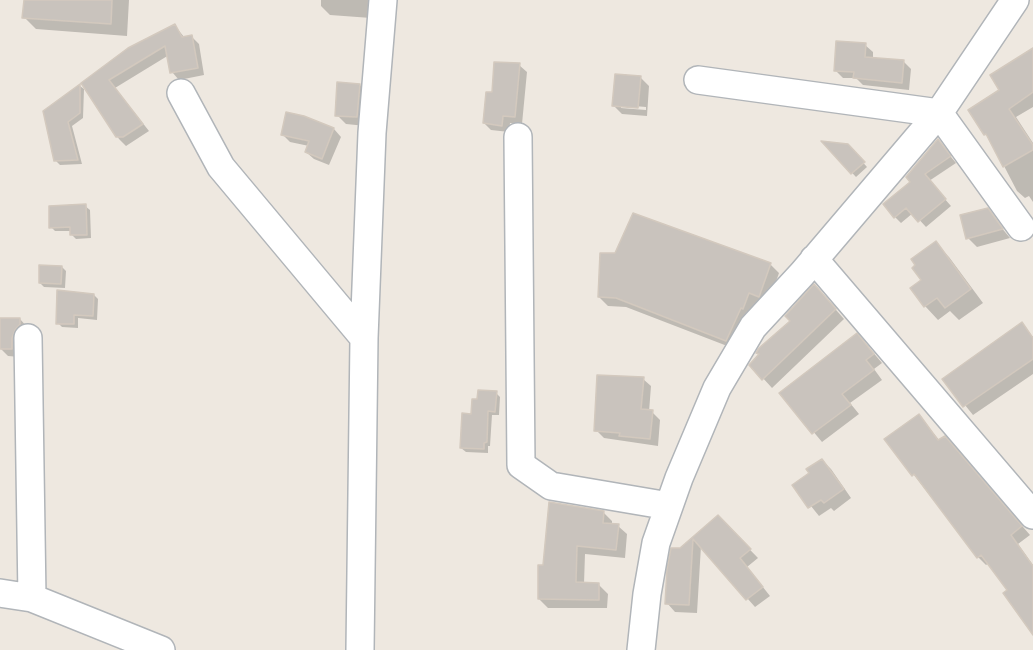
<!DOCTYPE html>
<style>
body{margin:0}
canvas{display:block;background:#eee8e0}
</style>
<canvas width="1033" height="650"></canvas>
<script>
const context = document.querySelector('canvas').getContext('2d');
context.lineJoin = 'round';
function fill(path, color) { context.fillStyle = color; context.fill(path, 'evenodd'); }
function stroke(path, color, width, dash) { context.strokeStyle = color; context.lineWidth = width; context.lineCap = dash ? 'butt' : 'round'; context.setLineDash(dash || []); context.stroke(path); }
const shadow = new Path2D(`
 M24,0h105l-2,36 -91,-7 -12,-12z
 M321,0h51l-1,18 -41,-3 -9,-9z
 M175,26l10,12 7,-1 7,7 5,31 -25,5 -7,-8 -3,-17 -54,33 34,43 -23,15 -7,-7 -36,-55z
 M865,45l8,7v7l30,2 8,8 -2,21 -46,-5 -7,-7h-13l-8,-8z
 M1033,48v59l-17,10 17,26v59l-4,-6 -4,2 -8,-7 -27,-52 -20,-28 31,-21 -9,-15z
 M519,65l8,7 -5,52 -12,-1 -1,9 -18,-2 -7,-7 9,-29z
 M640,77l9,9 -2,30 -25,-2 -9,-9zM621,105l25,2v3l-25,-2z
 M360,85l9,9 -3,32 -20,-2 -9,-9z
 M80,86l4,3 -1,29 -11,8 10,38 -22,1 -4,-4 -11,-49z
 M303,117l31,12 7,8 -12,28 -15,-6 -8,-7 3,-6 -19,-4 -8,-8z
 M938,141l18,22 -27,18 22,25 -25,21 -13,-14 -12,10 -6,-6z
 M824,143l25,4 18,20 -11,10z
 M85,206l5,4 1,28 -15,1 -4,-4 -1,-4h-16l-4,-4z
 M987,210l23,28 -33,9 -9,-9z
 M935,243l14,14 34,46 -24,17 -9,-9 -12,9 -13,-14 -13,-18 11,-8z
 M770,264l9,9 -11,32 -10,-4 -6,16 -17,32 -109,-42 -18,-1 -9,-9z
 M62,267l4,4 -1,17 -21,-1 -4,-4z
 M94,295l4,4 -1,21 -19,-2v10l-16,-1 -4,-4z
 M823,295l21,24 -72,69 -21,-23 9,-10 -2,-2z
 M20,319l8,9 -8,29 -12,-1 -8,-8z
 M1022,324l11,13v37l-60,41 -29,-36z
 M866,344l16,19 -8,6 8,11 -32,23 9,11 -37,28 -41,-49z
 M643,379l8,7 -2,26h3l8,8 -2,26 -54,-8 -8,-8z
 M496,393l4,4 -1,18h-7l-2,31h-2v7l-22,-1 -5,-4 11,-33z
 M919,416l21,25 13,5 77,89 -12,9 15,21v64l-24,-38 -20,-28 -3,2 -8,-8 -92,-118z
 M822,460l9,9 20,29 -17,13 -3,-3 -12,8 -25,-31 17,-11z
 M603,512l9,9v4l6,1 9,8 -2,24 -40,-4 -1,30 15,1 9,9 -1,14h-59l-9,-9 6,-33z
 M718,517l40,41 -11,9 23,29 -15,11 -54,-61 -4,67 -22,-1 -8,-9 13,-53z`);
const building = new Path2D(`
 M24,0h88l-1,24 -89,-6z
 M175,24l7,13 10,-2 6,33 -28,5 -5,-27 -56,34 34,44 -20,13h-7l-35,-54 47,-35z
 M836,41l30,2 -1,14 39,3 -2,23 -49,-5 1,-6 -20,-1z
 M1033,48v44l-24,17 24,36v5l-30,17 -17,-33 -2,1 -16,-25 31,-20 -9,-15z
 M494,62l26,1 -5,54 -12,-1 -1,10 -19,-3 3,-31h6z
 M615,74l26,2 -3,32 -26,-2z
 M337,82l23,2 -3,33 -22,-1z
 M80,84v29l-12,9 10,38 -24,1 -11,-50z
 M286,112l18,4 30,12 -12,31 -17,-7 4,-11 -28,-6z
 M938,139l13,17 -26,18 21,25 -28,23 -12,-14 -12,10 -11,-14 27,-22 -4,-5z
 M821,141l27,3 17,18 -14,12z
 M86,204l1,31h-17v-8l-21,1v-22z
 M988,208l15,21 -37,10 -6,-24z
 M633,213l138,50 -12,34 -10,-4 -6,16 -2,-1 -15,33 -110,-43 -18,-1 2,-44h15z
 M936,241l35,48 -26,19 -8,-10 -13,9 -14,-19 11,-8 -9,-12 3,-3 -4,-6z
 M39,265l23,1 -1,18 -22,-1z
 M814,284l22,25 -74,71 -13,-15 10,-11 -3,-1 3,-5 31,-27 -5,-5z
 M57,290l37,4 -1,22 -19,-1v9h-18z
 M0,318h20v6l-5,6 -3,8v11h-12z
 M1022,322l11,16v21l-70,48 -21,-28z
 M857,333l17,21 -8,6 8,10 -32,24 9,11 -39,29 -33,-41z
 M597,375l47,2 -3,32 12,1 -3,29 -31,-3 1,-3 -26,-2z
 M478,390l19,1 -2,21 -7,-1 -1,31 -3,1v6l-24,-1 2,-35 9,1 1,-15h5z
 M919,414l19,26 7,-4 77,90 -11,9 22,31v69l-30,-42 4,-3 -26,-35 -4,3 -63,-84 -2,2 -28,-37z
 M822,459l22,30 -20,14 -3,-3 -13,8 -16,-23 17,-12 -3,-4z
 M549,502l55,9 -1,12 16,1 -3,26 -39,-4 -1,36 23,1v17l-61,-1v-34h5z
 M718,515l33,34 -11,9 23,29 -17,13 -53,-61 -4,66 -24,-1 2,-35 4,-21h9z`);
const minor = new Path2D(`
 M698,80l241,33 82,114
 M181,93l40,74 143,171
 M518,137l3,328 30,21 118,20
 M814,259l219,256
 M28,338l4,260
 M0,593l32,5 129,52
 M360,650l4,-312 8,-205 11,-133
 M641,650l6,-56 9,-51 23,-65 38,-90 36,-61 49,-53 137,-161 76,-113`);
fill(shadow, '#0003');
fill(building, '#c9c3bd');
stroke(building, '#d3c9be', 1.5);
stroke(minor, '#b1b5b9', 30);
stroke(minor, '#fff', 27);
</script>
